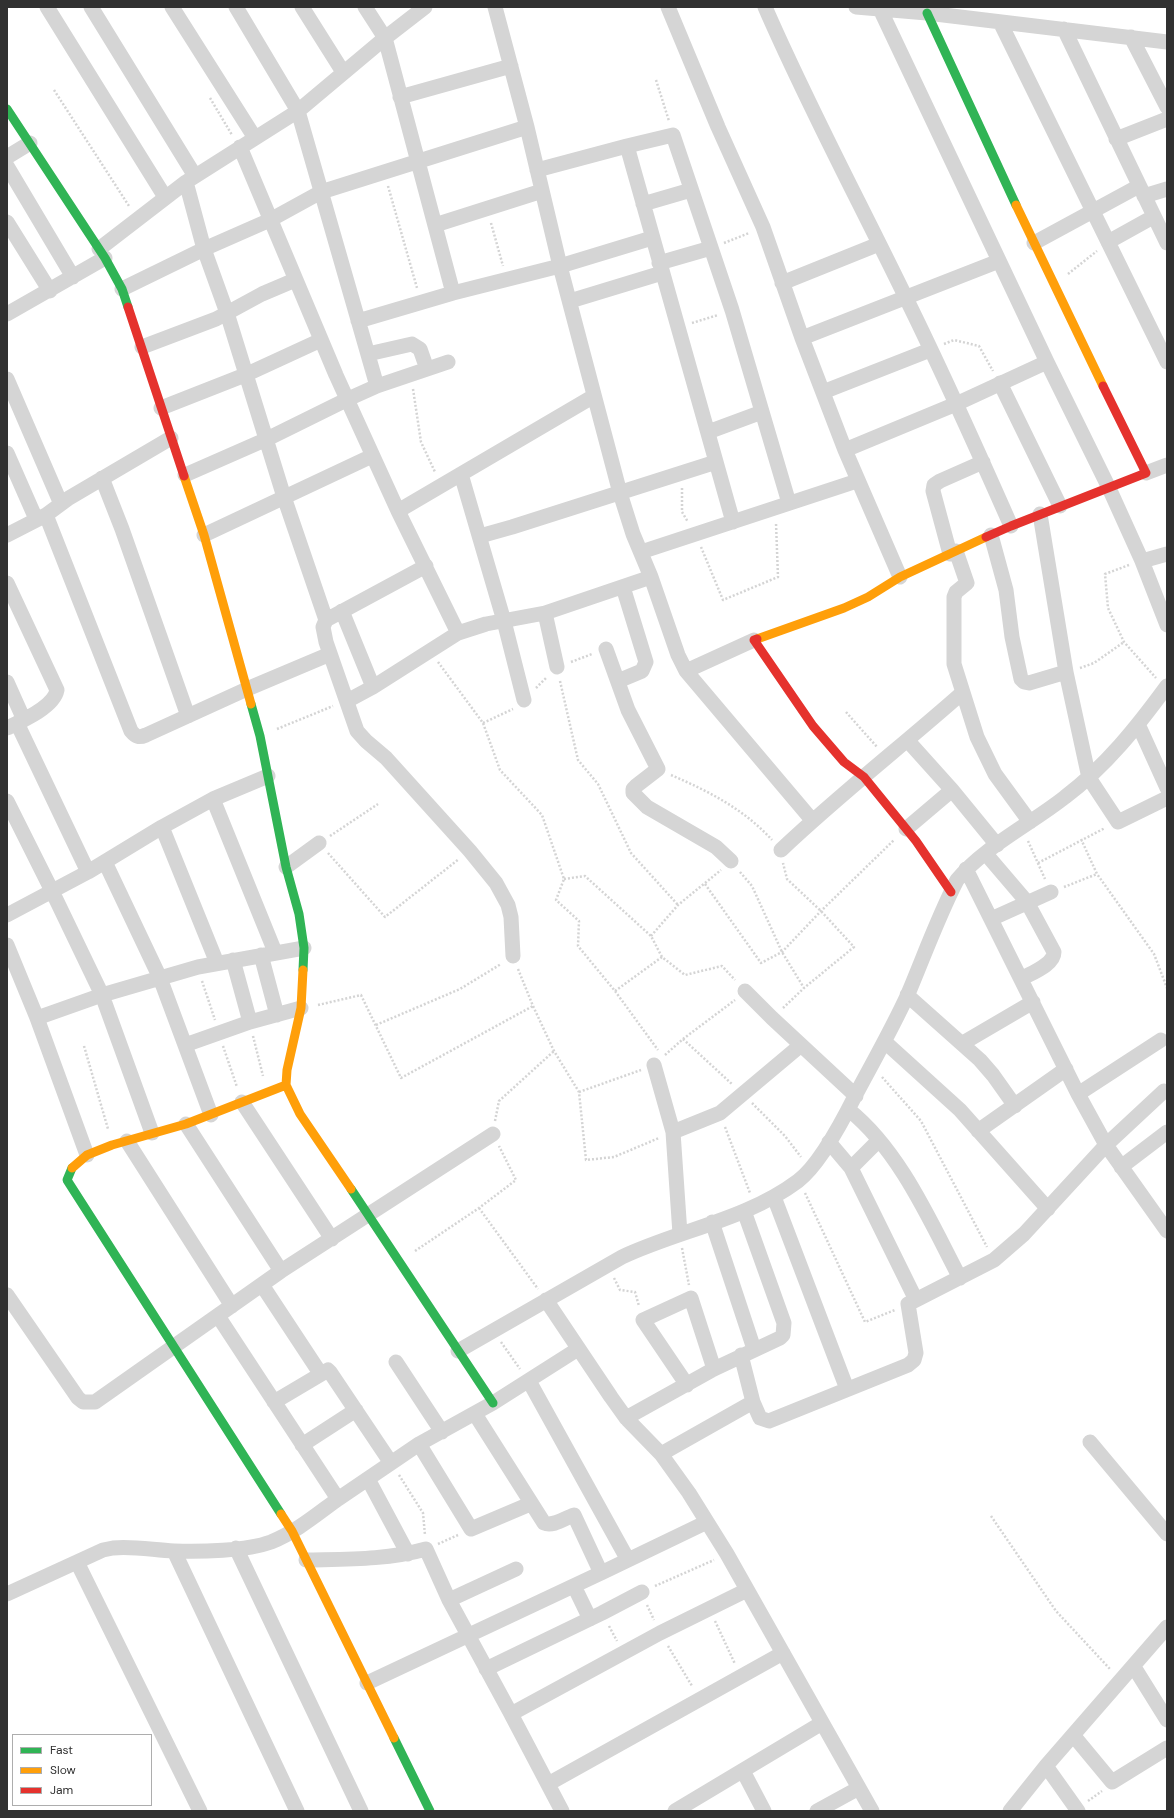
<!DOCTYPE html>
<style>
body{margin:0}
#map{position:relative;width:1174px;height:1818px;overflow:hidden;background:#fff;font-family:"DM Sans",sans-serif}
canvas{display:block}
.frame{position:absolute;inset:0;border:8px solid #313131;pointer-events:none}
.legend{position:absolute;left:12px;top:1734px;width:140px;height:72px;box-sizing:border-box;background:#fff;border:1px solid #adadad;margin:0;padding:5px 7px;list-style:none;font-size:12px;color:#313131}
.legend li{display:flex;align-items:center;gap:8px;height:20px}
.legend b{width:20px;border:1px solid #adadad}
</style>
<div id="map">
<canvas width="1174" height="1818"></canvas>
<div class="frame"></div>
<ul class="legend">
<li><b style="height:5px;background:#30b455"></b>Fast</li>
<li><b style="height:5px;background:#ff9f0a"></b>Slow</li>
<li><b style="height:5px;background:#e5322d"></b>Jam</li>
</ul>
</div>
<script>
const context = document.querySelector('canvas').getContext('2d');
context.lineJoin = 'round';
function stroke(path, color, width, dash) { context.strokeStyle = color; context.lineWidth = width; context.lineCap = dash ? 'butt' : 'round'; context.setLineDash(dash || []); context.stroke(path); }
const path = new Path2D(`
 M656,80l13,41
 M54,90l75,116
 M210,98l22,37
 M388,186l29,102
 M491,223l12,43
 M724,243l25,-10
 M1068,274l29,-23
 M692,323l26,-8
 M944,344l10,-4 25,6 14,25
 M413,389l8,53 14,30
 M682,488v24l6,10
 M701,547l22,53 55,-23 -2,-54
 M1129,565l-24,9 3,34 16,34 32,36
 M438,662l45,61 17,47 42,45 22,64 -8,21 23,21 -1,25 37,45 43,59
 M571,662l21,-8
 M1080,668l14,-5 30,-21
 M560,681l18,79 20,24 33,69 47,52
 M536,688l11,-11
 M846,712l31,35
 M483,723l30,-14
 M277,729l56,-23
 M671,775c37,16 73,34 101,65
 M330,836l48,-32
 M1081,839l16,35 57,80 13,34
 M1028,841l17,38
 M328,853l57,64 74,-58
 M1038,863l67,-35
 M740,872l12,14 30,66 22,36
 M564,879l21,-3 66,60 11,21 23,18 37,-9 13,14
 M705,884l56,79 21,-11 39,-41 73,-71
 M1064,887l33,-13
 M651,936l27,-31 43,-35
 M518,969l15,37 21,45 25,41 7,68 28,-3 45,-19
 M202,981l13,39
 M615,991l47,-34
 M318,1005l43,-10 40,83 132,-72
 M783,1008l21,-20 50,-41 -33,-36 -34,-32 -4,-16
 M376,1025l84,-36 41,-25
 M253,1036l10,40
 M683,1039l50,46
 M84,1046l24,83
 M223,1046l14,41
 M665,1055l18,-16 52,-39
 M882,1077l39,44 66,126
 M579,1092l62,-22
 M752,1103l33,33 16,21
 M495,1121l4,-20 55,-50
 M725,1127l25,66
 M805,1193l60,129 30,-12
 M479,1208l59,81
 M682,1248l7,37
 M415,1251l64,-43 37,-28 -17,-34
 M614,1278l6,12 15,2 4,14
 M501,1342l19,27
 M399,1475l24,38 2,22
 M991,1516l65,95 54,58
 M438,1544l20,-9
 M655,1586l59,-26
 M647,1605l7,15
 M715,1621l20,43
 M609,1626l8,15
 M668,1646l24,40
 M1088,1801l14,-10`);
const street = new Path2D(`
 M47,7l118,190
 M91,7l104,169
 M172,7l83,131
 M236,7l62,104 79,275
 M302,7l41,65
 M365,7l20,31 68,255
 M495,7l32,120 33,139 60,227 13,41 18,43 27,78 8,16 126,149
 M668,7l50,120 45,100 39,111 43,112 55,127
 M765,7c43,99 94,194 141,291 37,75 71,151 105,228
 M856,7l71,6 240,29
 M880,9l167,353 62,126 33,73 25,64
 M1000,22l167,340
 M1064,29l103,214
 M1131,37l36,70
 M400,97l111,-31
 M1116,139l51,-20
 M627,146l46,-11 59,175 57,193
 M240,147l96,228 62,136 60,122
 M7,157l23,-14
 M7,166l66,111
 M537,170l90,-24 106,376
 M186,182l18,67 23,64 57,184 42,123 -3,7 3,15 31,89 9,10 20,17 84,93 26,32 12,22 3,12 2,39
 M1144,196l23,-7
 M643,204l48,-14
 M7,222l43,69
 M435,225l107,-34
 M1108,242l45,-25
 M1034,243l105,-57
 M99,249l87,-67 112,-71 87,-73 40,-31
 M659,263l52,-15
 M782,283l97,-39
 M122,289l82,-40 66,-29 51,-28 206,-65
 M570,301l92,-28
 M7,314l98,-56
 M358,321l95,-28 107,-27 92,-28
 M802,338l197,-77
 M142,347l74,-28 46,-25 33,-14
 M368,354l44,-10 8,5 7,20
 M7,379l54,125
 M1000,383l60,123
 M823,392l107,-42
 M161,408l84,-33 76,-35
 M708,432l54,-20
 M845,450l111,-46 91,-42
 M7,453l29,66
 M1146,473l21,-8
 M461,474l43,147 20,79
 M185,475l82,-36 81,-40 29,-13 71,-24
 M102,478l20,51 66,187
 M398,511l196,-115
 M1040,514l26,158 23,106 29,44 49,-24
 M46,515l23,-17 102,-60
 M7,535l39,-20 85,216c5,6 8,7 15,4l101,-46 83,-35
 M204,535l168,-79
 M991,535l15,55 6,47 9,42 3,3 5,1 37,-11
 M480,536l32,-9 204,-65
 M956,551l11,32 -11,9 -2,5v67l23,73 18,37 35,48
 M641,552l216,-71
 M950,554l-17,-63 1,-6 6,-4 43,-19
 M1142,561l25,-7
 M7,583l50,107c-3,17 -35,31 -50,38
 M342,611l31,76
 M545,613l12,54
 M326,620l100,-54
 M606,649l22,61 30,59 -22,17 -3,3v4l14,14 69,40 15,14
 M686,671l68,-31
 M618,681l24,-10 4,-9 -23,-75
 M7,682l17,38
 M347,701l26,-14 85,-54 28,-9 59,-11 106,-36
 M17,723l71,149
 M1138,724l29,64
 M908,741l44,49 45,55
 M213,799l62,153
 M7,801l45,90 50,104 50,138
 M162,827l55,136
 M906,829l46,-39
 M781,850c58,-55 121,-104 181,-157
 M986,854l41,48 27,50c0,13 -23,21 -33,27
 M105,862l55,116 51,137
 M286,867l33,-24
 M966,869l112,225 28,51 61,86
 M7,915l81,-43 74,-45 51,-28 55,-23
 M991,919l60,-27
 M7,945l30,73 50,137
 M261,955l16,60
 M233,960l17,62
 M745,991l27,27 84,78
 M907,995l73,65 13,15 22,31
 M37,1018l65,-23 96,-28 106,-19
 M885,1042l75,68 88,99
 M963,1043l70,-41
 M185,1045l65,-23 51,-14
 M654,1065l19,67 7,102
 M1078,1094l83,-54
 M242,1102l90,137
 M849,1110c51,41 81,111 111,168
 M186,1124l95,147
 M978,1131l88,-62
 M673,1132l47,-19 81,-68
 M127,1141l105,165
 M829,1142l22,26 65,132
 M1121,1167l46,-35
 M851,1168l28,-28
 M774,1197l73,192
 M712,1222l42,127
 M262,1285l58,88
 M7,1295l71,103 5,4h12l186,-131 212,-137
 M546,1300l65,97 15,21 35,36 28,39 38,61 145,257
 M218,1316l120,183 81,-55 74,-41 85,-54
 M458,1351l164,-94c57,-27 124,-37 176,-76 21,-16 45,-61 57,-85 18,-34 37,-67 53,-102 16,-38 30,-77 49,-114 27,-33 74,-56 108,-83 41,-31 72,-70 102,-111
 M396,1362l46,70
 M529,1381l99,179
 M687,1385l-44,-65 48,-22 23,71
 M274,1402l54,-32 2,2 61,91
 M753,1402l7,16 9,3 139,-56 6,-5 2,-7 -8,-49 86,-44 30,-26 82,-89 58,-54
 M626,1418l88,-49 66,-31 3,-3 1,-12 -40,-112
 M1090,1442l77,92
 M419,1444l52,85 59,-25
 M302,1445l54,-35
 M661,1454l92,-52 -12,-47
 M368,1479l40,75
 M236,1548l125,263
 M174,1551l123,260
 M306,1560c41,-1 81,0 120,-11l23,51 62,114 149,-81 87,-43
 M77,1562l123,249
 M601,1573l106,-51
 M574,1586l16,33
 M7,1594l96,-44 10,-2c20,-2 40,2 61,3 26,1 72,0 97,-9 25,-10 45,-27 67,-43
 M449,1600l67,-31
 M1134,1667l33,53
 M486,1669l116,-56 40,-21
 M367,1683l234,-110 -27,-58c-9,3 -21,12 -30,8l-69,-109
 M511,1714l51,97
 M1073,1735l39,47 55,-34
 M1046,1766l32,45
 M743,1771l21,40
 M548,1784l235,-131
 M675,1811l147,-88
 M817,1811l42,-23
 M1010,1811l36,-45 121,-139`);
const fast = new Path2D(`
 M927,13l89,192
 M7,109l98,149 17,31 6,18
 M251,704l9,32 26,131 13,47 5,34 -1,22
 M72,1168l-5,12 214,334
 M351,1189l142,214
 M394,1738l36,73`);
const slow = new Path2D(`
 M1016,205l87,181
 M184,476l20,59 47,169
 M757,639l87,-31 24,-11 32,-20 86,-40
 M303,970l-2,38 -14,62 -1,15 14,29 51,75
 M72,1168l15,-13 25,-10 74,-21 100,-39
 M281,1514l11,17 102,207`);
const jam = new Path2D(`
 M128,307l56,169
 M986,537l25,-11 135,-53 -43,-87
 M757,639l-3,1 59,86 31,36 20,15 52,64 35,51`);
stroke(path, '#d4d4d4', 2.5, [2, 2]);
stroke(street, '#d5d5d5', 15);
stroke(fast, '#30b455', 9);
stroke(slow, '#ff9f0a', 9);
stroke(jam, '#e5322d', 9);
</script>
